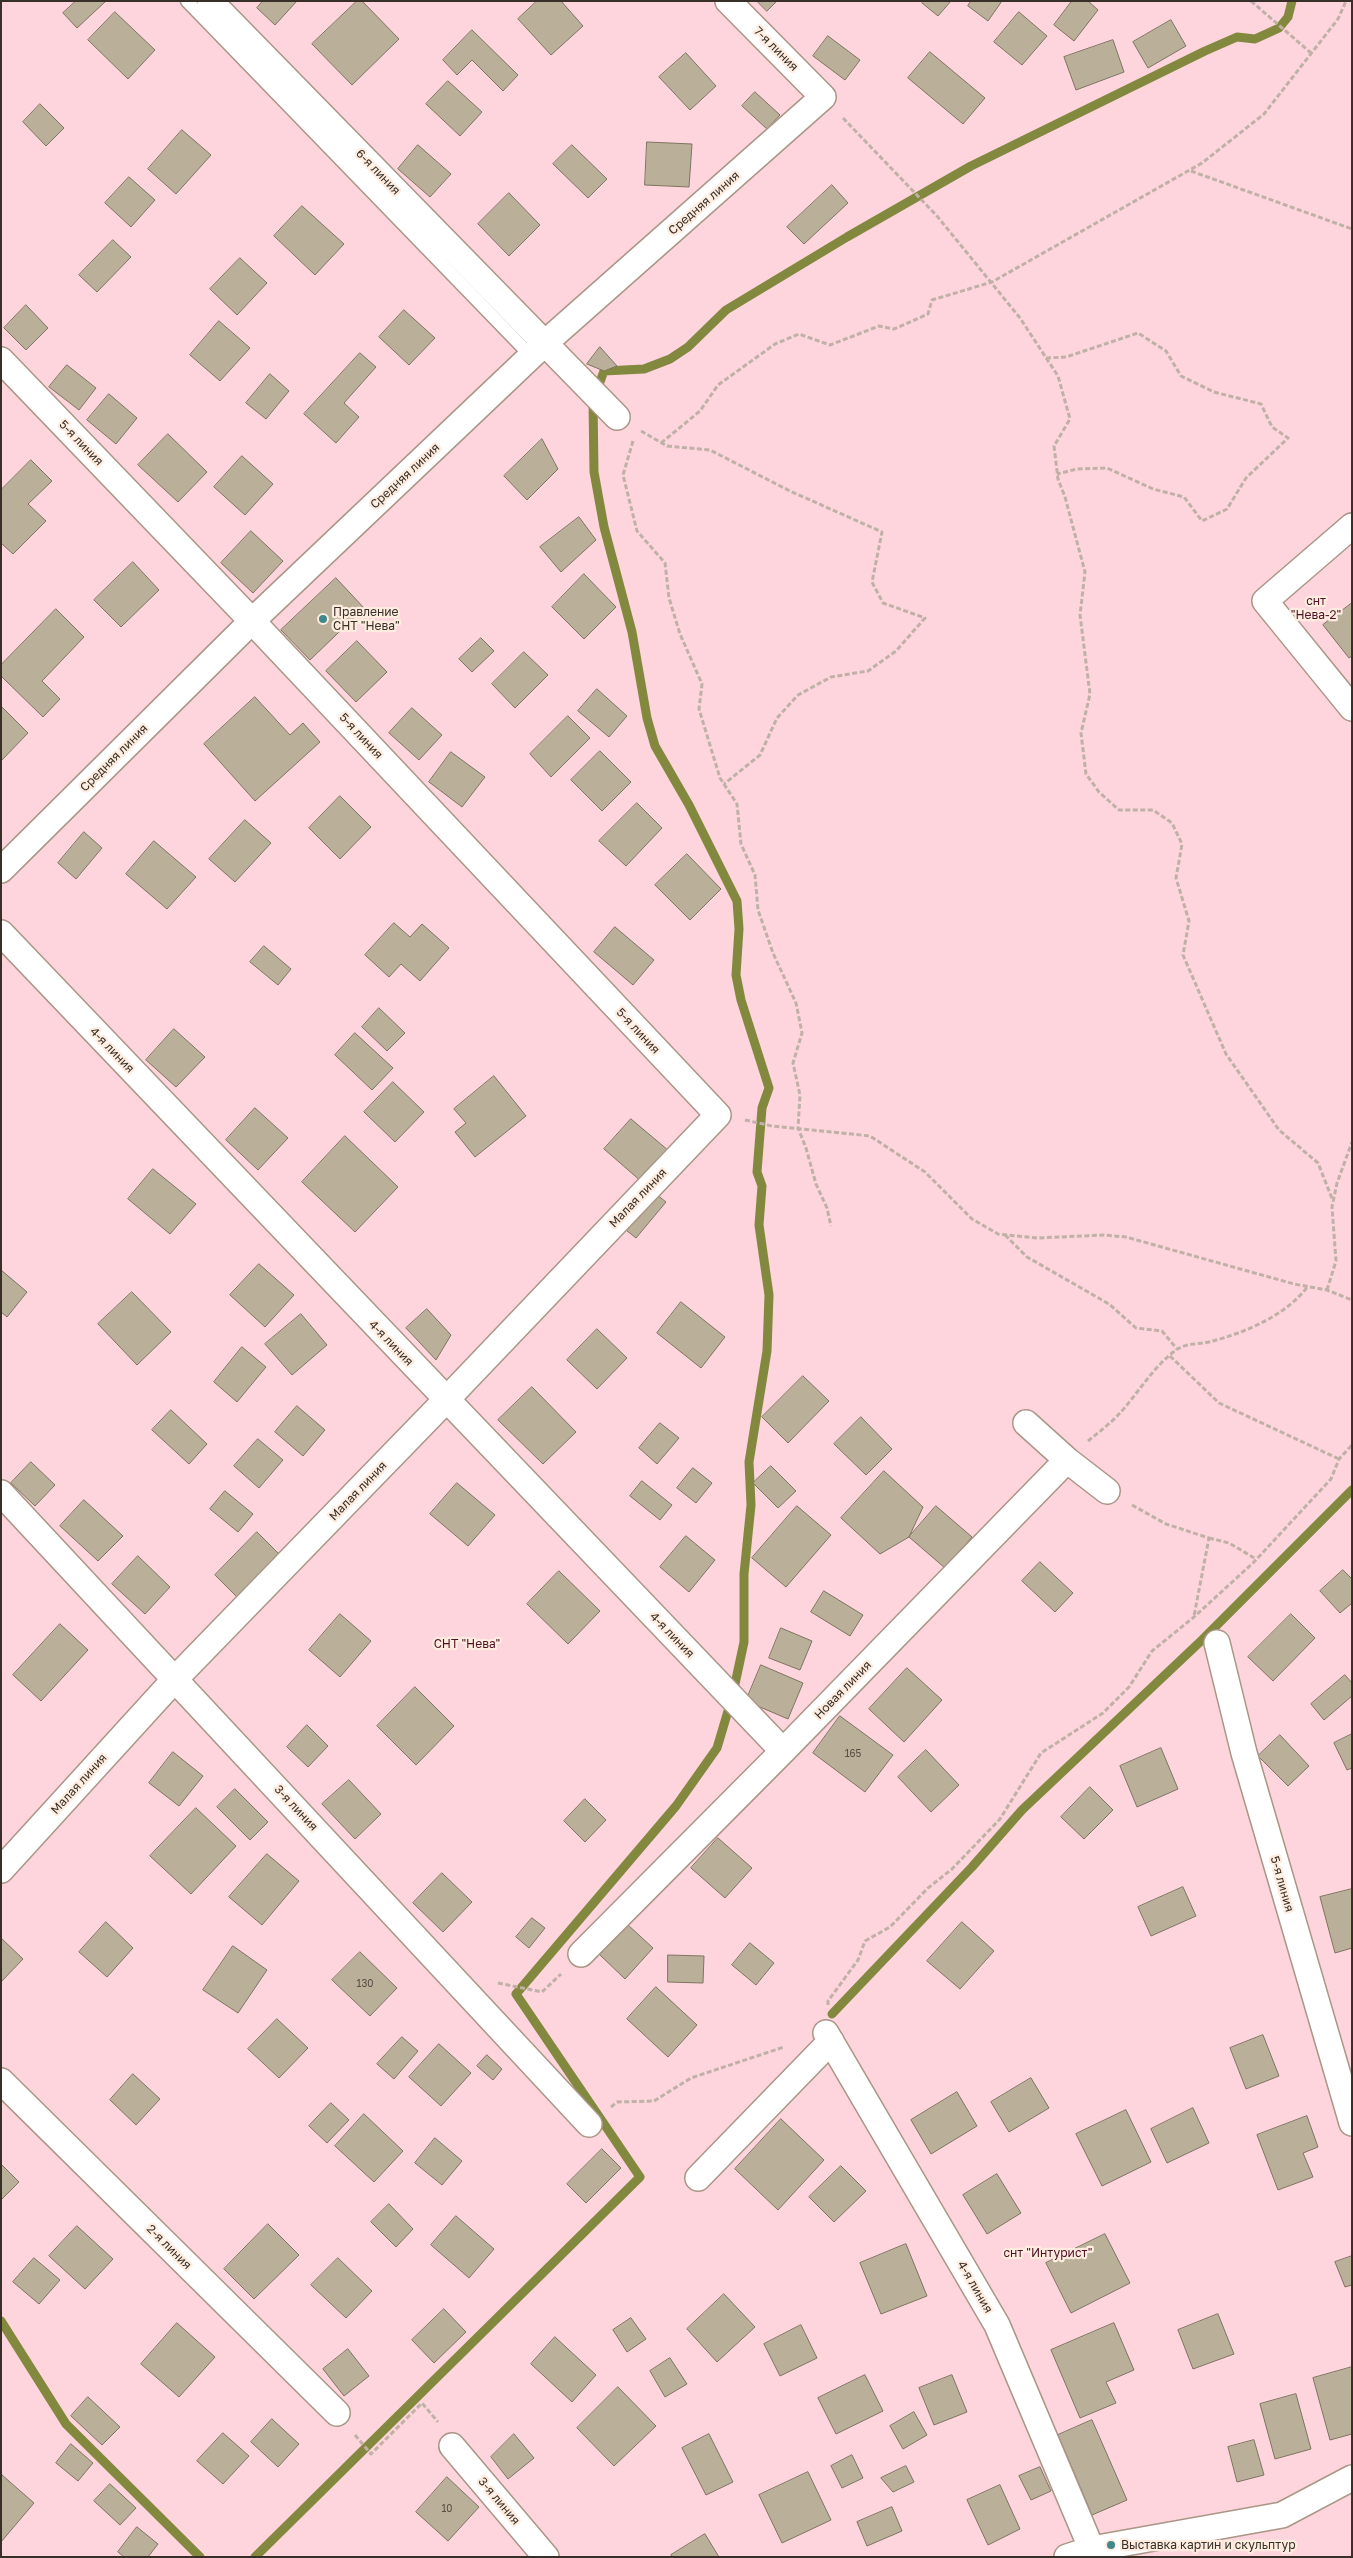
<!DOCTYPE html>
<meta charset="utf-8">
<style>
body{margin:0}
#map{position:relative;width:1353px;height:2558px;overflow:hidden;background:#feecdf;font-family:"Golos Text",sans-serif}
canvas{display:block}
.frame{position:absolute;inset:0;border:2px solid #372f28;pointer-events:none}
</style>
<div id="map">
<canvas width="1353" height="2558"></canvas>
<div class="frame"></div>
</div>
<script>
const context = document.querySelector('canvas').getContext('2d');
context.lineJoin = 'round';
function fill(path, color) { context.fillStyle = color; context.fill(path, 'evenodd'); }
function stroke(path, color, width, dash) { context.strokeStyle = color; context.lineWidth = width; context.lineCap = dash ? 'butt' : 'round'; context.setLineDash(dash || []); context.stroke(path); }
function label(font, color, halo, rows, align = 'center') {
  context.font = font + ' "Golos Text",sans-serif'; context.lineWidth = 4.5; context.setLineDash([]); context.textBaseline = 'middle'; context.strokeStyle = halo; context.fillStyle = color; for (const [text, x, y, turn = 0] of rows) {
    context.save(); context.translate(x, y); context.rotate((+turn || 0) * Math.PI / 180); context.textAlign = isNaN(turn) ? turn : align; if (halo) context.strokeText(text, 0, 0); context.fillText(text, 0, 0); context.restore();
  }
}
const green = new Path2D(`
 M1,1h1351v2556h-1351z`);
const stream = new Path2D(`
 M735,1684l9,-42v-68l7,-69 -2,-43 18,-111 2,-56 -10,-70 3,-39 -5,-14 5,-64 7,-20 -28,-88 -5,-25 3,-46 -2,-28 -48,-96 -34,-59 -8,-28 -15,-86 -28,-105 -10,-55 -1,-71 11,-30 40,-2 26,-10 18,-12 38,-37 121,-73 124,-71 234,-115 32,-14 18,2 24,-11 9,-11 4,-16
 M832,2014l140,-147 50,-57 180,-170 150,-150
 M1,2321l65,103 134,133
 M255,2557l385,-380 -124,-183 160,-188 41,-58 11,-37`);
const building = new Path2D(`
 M76,1h30l-29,27 -14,-15z
 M263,1h34l-22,24 -18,-17z
 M357,1h5l37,38 -47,46 -40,-41z
 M537,1h24l22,25 -32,29 -33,-36z
 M757,1h20l-10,10z
 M924,1h27l-13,15 -16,-13z
 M971,1h31l-14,20 -20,-15z
 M1072,1h16l10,9 -24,31 -20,-16z
 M115,12l40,38 -27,29 -40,-39z
 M1019,12l28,24 -25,29 -28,-23z
 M1171,20l15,26 -38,22 -15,-26z
 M472,30l46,45 -15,16 -31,-31 -15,15 -14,-15z
 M828,36l32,24 -15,20 -32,-24z
 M1113,40l11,32 -48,18 -12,-33z
 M930,52l55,46 -22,26 -55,-46z
 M686,53l30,33 -26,24 -31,-33z
 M448,81l34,31 -22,24 -34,-32z
 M755,92l25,23 -13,14 -25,-23z
 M40,104l24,24 -18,18 -23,-24z
 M182,130l29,25 -35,39 -28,-25z
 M647,142l45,2 -3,43 -44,-2z
 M418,145l33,29 -21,23 -32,-28z
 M572,145l35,34 -19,19 -35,-34z
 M129,177l26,23 -24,27 -26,-24z
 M832,185l16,18 -44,41 -17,-17z
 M509,193l31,32 -31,31 -31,-32z
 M302,206l42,38 -29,31 -41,-39z
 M113,240l18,17 -34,35 -18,-17z
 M240,258l27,25 -30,32 -27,-26z
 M26,305l22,23 -22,22 -22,-22z
 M404,310l31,28 -26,27 -30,-28z
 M219,321l31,27 -30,33 -30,-26z
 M600,347l17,19 -13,5 -17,-7z
 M360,353l16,14 -32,36 15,14 -23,26 -32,-29z
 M67,365l29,23 -17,22 -30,-23z
 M270,374l19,17 -23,28 -20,-16z
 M109,394l28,24 -21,26 -29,-24z
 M168,434l39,38 -29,30 -40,-37z
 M542,439l16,30 -31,31 -23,-24z
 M242,456l31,28 -28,31 -31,-28z
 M31,460l21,21 -24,23 18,17 -33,33 -12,-11v-53z
 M579,517l17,23 -35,32 -21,-25z
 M251,531l32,30 -30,32 -32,-30z
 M133,562l26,28 -38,37 -27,-27z
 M584,574l32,33 -32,32 -32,-32z
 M336,578l28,30 -54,52 -29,-30z
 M1352,603v53l-3,2 -26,-33z
 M56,609l28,28 -42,44 18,18 -17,18 -42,-41v-11z
 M481,638l13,13 -22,21 -13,-13z
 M357,641l30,31 -31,30 -30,-31z
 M524,652l24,23 -33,33 -23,-24z
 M597,689l30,27 -18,21 -31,-26z
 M255,697l35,38 13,-12 17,19 -65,59 -51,-57z
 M1,706l27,27 -27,28z
 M412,708l30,27 -23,25 -30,-27z
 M568,716l22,22 -39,39 -21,-23z
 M600,751l31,31 -29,29 -31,-31z
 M451,752l34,25 -23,30 -33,-25z
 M340,796l31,31 -31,32 -31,-31z
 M637,803l25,25 -36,38 -27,-25z
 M245,820l26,23 -36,39 -26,-23z
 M84,832l18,16 -26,31 -18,-16z
 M154,841l42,36 -29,32 -41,-35z
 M687,854l34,35 -31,31 -35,-35z
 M394,923l16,14 12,-13 27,24 -29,33 -19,-17 -12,13 -24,-22z
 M615,927l39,33 -21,25 -39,-33z
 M264,946l27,23 -13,16 -28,-23z
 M379,1008l26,25 -18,18 -25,-24z
 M174,1029l31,28 -29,30 -30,-27z
 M355,1033l38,35 -21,22 -37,-35z
 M494,1076l32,40 -51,41 -20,-25 11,-9 -12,-14z
 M393,1082l31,30 -29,30 -31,-30z
 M255,1108l33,30 -30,32 -32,-30z
 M631,1119l38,32 -27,31 -38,-33z
 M345,1136l53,51 -43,45 -53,-50z
 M153,1169l43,35 -26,30 -42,-35z
 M651,1190l15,12 -30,36 -15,-12z
 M259,1264l35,31 -29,32 -35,-32z
 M1,1270l26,22 -20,25 -6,-5z
 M132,1292l39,40 -34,33 -39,-41z
 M681,1302l44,35 -24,31 -44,-35z
 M427,1309l24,26 -15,25 -30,-32z
 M301,1314l26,31 -35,30 -27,-31z
 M597,1329l30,29 -30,31 -30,-29z
 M242,1347l24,20 -29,35 -23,-20z
 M803,1376l26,25 -41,42 -26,-26z
 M532,1387l44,45 -33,32 -45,-44z
 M297,1406l28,24 -22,26 -28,-24z
 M171,1410l36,34 -18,20 -37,-34z
 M861,1417l31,32 -26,26 -32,-31z
 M660,1423l19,15 -22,26 -18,-16z
 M258,1439l25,21 -24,28 -25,-22z
 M31,1462l24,23 -20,21 -24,-23z
 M771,1466l25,25 -18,17 -25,-25z
 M693,1468l19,15 -16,20 -19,-15z
 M884,1471l39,36 -14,30 -29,17 -39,-36z
 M642,1481l30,24 -12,15 -30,-24z
 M457,1483l38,32 -27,31 -38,-32z
 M225,1491l28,23 -15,18 -28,-23z
 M84,1500l39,36 -25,25 -38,-35z
 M797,1506l34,29 -45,52 -34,-29z
 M936,1506l36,31 -27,31 -36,-31z
 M257,1532l27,27 -42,43 -27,-27z
 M686,1536l29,24 -26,32 -29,-25z
 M138,1556l32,31 -25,27 -33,-30z
 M1040,1562l33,31 -18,19 -33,-31z
 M1343,1570l9,9v24l-12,10 -20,-22z
 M559,1571l41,40 -32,33 -41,-40z
 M824,1591l39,24 -13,21 -39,-24z
 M340,1614l31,27 -31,36 -31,-27z
 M1291,1614l24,24 -42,43 -25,-24z
 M60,1624l28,26 -47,51 -28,-26z
 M781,1628l31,13 -12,29 -31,-12z
 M761,1665l42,18 -15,36 -42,-18z
 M907,1668l35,32 -38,42 -35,-33z
 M1345,1675l7,8v13l-28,24 -13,-16z
 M415,1687l39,39 -38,39 -39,-39z
 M840,1716l53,39 -28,37 -52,-39z
 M307,1725l21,21 -20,21 -21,-20z
 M1352,1734v34l-5,2 -13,-27z
 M1280,1735l29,31 -21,20 -30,-30z
 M1161,1748l17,41 -41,18 -17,-41z
 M926,1750l33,35 -28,27 -33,-35z
 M173,1752l30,24 -24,30 -30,-23z
 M349,1780l32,34 -26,25 -33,-35z
 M1090,1787l23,23 -29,29 -23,-22z
 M235,1789l33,33 -18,18 -33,-33z
 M585,1799l21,21 -21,22 -21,-21z
 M196,1808l40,38 -45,48 -41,-38z
 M718,1838l34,30 -27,30 -34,-30z
 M267,1854l32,27 -37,44 -33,-28z
 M442,1873l30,29 -29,30 -30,-29z
 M1183,1887l13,29 -45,20 -13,-29z
 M1352,1889v59l-17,5 -15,-56z
 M532,1918l13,10 -16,20 -13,-11z
 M106,1922l27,26 -26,29 -28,-25z
 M962,1922l32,29 -34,38 -33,-28z
 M628,1925l25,23 -28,31 -25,-24z
 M1,1938l22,21 -22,23z
 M750,1943l24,20 -18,22 -24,-20z
 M233,1946l34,24 -29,43 -35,-23z
 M360,1952l37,36 -27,28 -38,-36z
 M668,1955l36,1 -1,27 -35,-1z
 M656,1987l41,38 -29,32 -41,-38z
 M277,2019l31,29 -29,30 -31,-29z
 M1263,2035l16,41 -33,13 -16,-41z
 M402,2037l16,14 -24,28 -17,-15z
 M439,2044l32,29 -30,33 -32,-29z
 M487,2055l15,14 -9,11 -16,-14z
 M133,2074l27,25 -24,26 -26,-25z
 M1031,2078l18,30 -40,24 -18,-30z
 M957,2092l20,34 -46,28 -20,-34z
 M331,2103l18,17 -22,23 -18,-17z
 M1193,2108l16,35 -42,20 -16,-34z
 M1126,2110l25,52 -49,24 -26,-52z
 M364,2114l39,37 -29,31 -39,-36z
 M1307,2116l11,31 -15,6 10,24 -35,13 -21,-55z
 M781,2119l43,41 -46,50 -43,-41z
 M435,2138l27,23 -20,24 -27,-22z
 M602,2149l19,19 -35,35 -19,-19z
 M1,2164l18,18 -18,18z
 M841,2166l25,25 -32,31 -25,-25z
 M997,2174l24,39 -34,21 -24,-39z
 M389,2204l24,25 -17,18 -25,-25z
 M456,2216l38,33 -25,29 -38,-33z
 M268,2224l31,31 -45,44 -30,-30z
 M77,2226l36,33 -28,30 -36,-33z
 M1105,2234l25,49 -59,30 -25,-50z
 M906,2244l21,52 -46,18 -21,-51z
 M1352,2256v29l-7,2 -10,-25z
 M34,2258l26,22 -21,24 -26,-22z
 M338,2258l34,33 -26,27 -35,-33z
 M724,2294l31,33 -38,35 -30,-33z
 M444,2309l22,23 -32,31 -22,-23z
 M1218,2314l16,40 -41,15 -15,-39z
 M631,2318l15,21 -19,13 -14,-22z
 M177,2323l38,34 -36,40 -38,-33z
 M1114,2323l20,47 -28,12 10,21 -36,15 -29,-68z
 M801,2325l16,33 -37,18 -16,-32z
 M555,2337l41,38 -24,27 -41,-38z
 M348,2349l21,27 -25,20 -21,-27z
 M670,2358l17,26 -22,13 -15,-26z
 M1352,2367v67l-22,6 -17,-62z
 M865,2375l18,36 -47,23 -18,-36z
 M952,2375l15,37 -33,13 -15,-37z
 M618,2387l38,39 -42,40 -37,-38z
 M1296,2394l15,55 -36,10 -15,-55z
 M88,2397l32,30 -18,18 -31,-29z
 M914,2412l13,23 -24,14 -13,-23z
 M272,2419l27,25 -21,23 -27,-25z
 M1092,2420l35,80 -35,15 -34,-80z
 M223,2433l26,23 -26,28 -26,-23z
 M514,2434l20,24 -26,21 -17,-22z
 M709,2434l24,48 -27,13 -24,-47z
 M1254,2440l10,35 -27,7 -9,-35z
 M71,2444l22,19 -15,18 -22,-18z
 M852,2455l11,23 -21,10 -11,-22z
 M906,2466l8,16 -21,10 -12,-14z
 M1040,2467l11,24 -20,9 -12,-24z
 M808,2472l23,48 -49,23 -23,-48z
 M2,2475l32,28 -33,39v-66z
 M447,2477l32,30 -31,34 -32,-29z
 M110,2484l26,24 -16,17 -26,-24z
 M1000,2485l20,44 -32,16 -21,-45z
 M892,2507l10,24 -35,15 -10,-24z
 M137,2527l21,17 -10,13h-24l-6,-5z
 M705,2534l14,23h-47l-1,-2z`);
const path = new Path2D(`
 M1251,1l60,52
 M843,118l94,98 83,102 38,58 12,43 -16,27 4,33 7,18 20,75 -5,43 10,79 -9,39 5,41 13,18 20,18h34l19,13 10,21 -6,34 13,43 -6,34 43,99 53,76 39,33 15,38
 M1191,171l161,58
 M1046,358l20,-1 72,-24 28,18 15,25 33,16 47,12 11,23 16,11 -42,40 -19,31 -25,12 -18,-24 -31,-8 -46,-21 -30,1 -20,5
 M641,431l26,15 43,4 80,41 92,41 -10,50 11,21 42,15 -29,33 -28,20 -37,6 -33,18 -21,23 -17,37 -36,29
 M633,441l-10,34 14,56 28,32 4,35 11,36 22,50 -3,25 21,69 17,26 4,40 14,31 3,35 15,43 23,50 6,30 -9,30 7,32 -2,33 8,20 10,36 11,24 4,18
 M661,443l39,-32 18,-26 57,-41 24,-10 31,11 49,-19 15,3 34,-15 4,-14 60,-18 210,-119 62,-49 74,-95 8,-18
 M745,1120l27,6 98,10 55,36 47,47 26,15 39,4 67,-3 22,2 168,47 33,6 25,10
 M1005,1235l22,22 82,47 27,24 26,3 15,18
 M1327,1290l9,-29 -4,-54 5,-24 15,-41
 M1170,1356l49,47 120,56
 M1088,1441c11,-9 23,-18 32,-28 19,-21 33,-46 56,-63 11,-8 25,-5 37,-9 33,-9 74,-26 95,-55
 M1132,1505l34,19 43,14 -15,78
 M1209,1538l20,5 27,16
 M498,1983l44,9 19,-18
 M828,2005v-4l30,-41 7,-19 25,-14 38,-39 24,-19 48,-50 41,-66 62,-40 26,-26 23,-36 42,-34 60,-55 77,-83 8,-20 13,-14
 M611,2107l6,-5 37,-1 37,-23 93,-31
 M355,2435l16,19 51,-51 16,19`);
const service = new Path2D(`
 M187,1l345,356`);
const minor = new Path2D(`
 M210,1l407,416
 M1,360l251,261 466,494 -272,285 -270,278 -175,192
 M1352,526l-87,75 87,107
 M1,870l251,-249 293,-278 278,-246 -95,-96
 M1,933l782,818
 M1026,1423l41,37
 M1,1493l588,631
 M1217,1643l27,110 108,370
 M581,1954l202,-203 284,-291 40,31
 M826,2033l171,292 98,232
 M1,2081l336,332
 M698,2178l133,-137
 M452,2446l94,111
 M1067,2557l25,-8 190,-34 70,-37`);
const markers = [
 [323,619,5,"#40888d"],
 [1111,2545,5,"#40888d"]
];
const numberNames = [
 ["165",853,1754],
 ["130",365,1984],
 ["10",447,2509]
];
const streetNames = [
 ["7-я линия",776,49,45],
 ["6-я линия",378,172,46],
 ["Средняя линия",704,203,-41],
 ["5-я линия",81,443,46],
 ["Средняя линия",405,476,-43],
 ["5-я линия",361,736,47],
 ["Средняя линия",114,758,-45],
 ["5-я линия",638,1031,47],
 ["4-я линия",112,1050,46],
 ["Малая линия",638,1198,-46],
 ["4-я линия",391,1343,46],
 ["Малая линия",358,1491,-46],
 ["4-я линия",672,1635,46],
 ["Новая линия",843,1690,-46],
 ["Малая линия",79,1784,-48],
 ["3-я линия",296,1808,47],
 ["5-я линия",1282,1884,74],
 ["2-я линия",169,2247,45],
 ["4-я линия",975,2287,60],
 ["3-я линия",499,2501,50]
];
const parkNames = [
 ["снт",1316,601],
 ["\"Нева-2\"",1316,615],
 ["СНТ \"Нева\"",467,1644],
 ["снт \"Интурист\"",1048,2253]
];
const poiNames = [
 ["Правление",333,612],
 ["СНТ \"Нева\"",333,626],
 ["Выставка картин и скульптур",1121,2545]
];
fill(green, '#fed4dd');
stroke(stream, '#82893e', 9);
fill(building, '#bab09a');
stroke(building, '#7e7560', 1);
stroke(service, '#aa9686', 15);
stroke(minor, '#aa9686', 28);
stroke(path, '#c0b1a6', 3, [5, 2.5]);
stroke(service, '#fff', 12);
stroke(minor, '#fff', 25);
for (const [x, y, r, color] of markers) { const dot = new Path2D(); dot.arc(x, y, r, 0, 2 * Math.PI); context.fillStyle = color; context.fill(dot); stroke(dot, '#feecdf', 2); }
label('10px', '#584f44', null, numberNames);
label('12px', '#372f28', '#feecdf', streetNames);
label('12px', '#501128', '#feecdf', parkNames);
label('12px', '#372f28', '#feecdf', poiNames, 'left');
</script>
